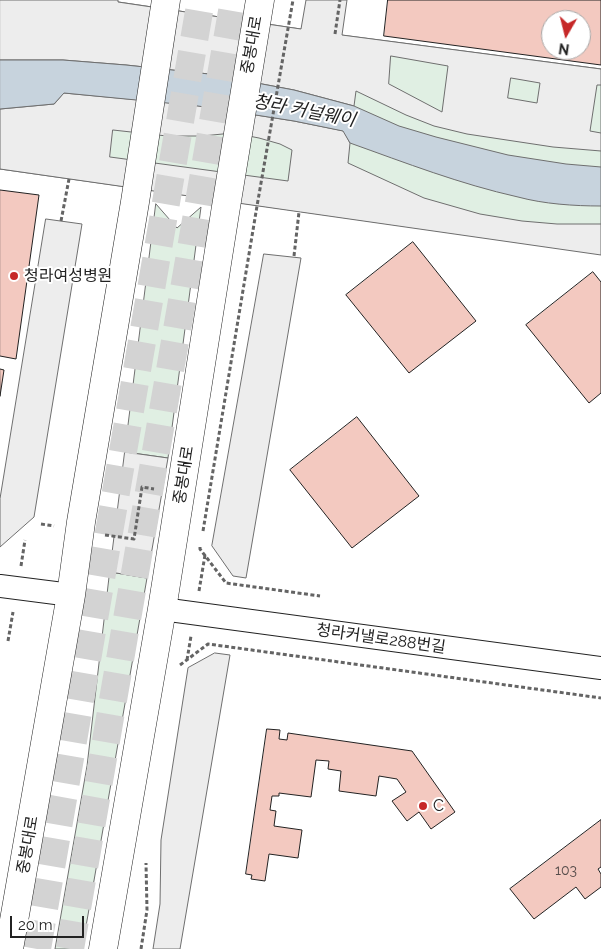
<!DOCTYPE html>
<meta charset="utf-8">
<style>
body{margin:0}
#map{position:relative;width:601px;height:949px;overflow:hidden;background:#fff;font-family:Raleway,sans-serif}
canvas{display:block}
.north{position:absolute;left:541px;top:10px;width:50px;height:50px;box-sizing:border-box;background:#fff;border:1px solid #a7a7a7;border-radius:50%;rotate:188deg;font-size:14px;font-weight:700;line-height:20px;text-align:center;color:#222}
.north::after{content:'';display:block;margin:auto;width:18px;height:22px;background:#c62828;clip-path:polygon(50% 0,100% 100%,50% 72%,0 100%)}
.scale{position:absolute;left:10px;top:916px;width:74px;height:22px;box-sizing:border-box;border:2px solid #222;border-top:0;padding-left:6px;font-size:15px;line-height:18px;white-space:nowrap;color:#222;-webkit-text-stroke:4px #fff;paint-order:stroke}
</style>
<div id="map">
<canvas width="601" height="949"></canvas>
<div class="north">N</div>
<div class="scale">20 m</div>
</div>
<script>
const context = document.querySelector('canvas').getContext('2d');
context.lineJoin = 'round';
function fill(path, color) { context.fillStyle = color; context.fill(path, 'evenodd'); }
function stroke(path, color, width, dash) { context.strokeStyle = color; context.lineWidth = width; context.lineCap = dash ? 'butt' : 'round'; context.setLineDash(dash || []); context.stroke(path); }
function label(font, color, halo, rows, align = 'center') {
  context.font = font + ' Raleway,"Noto Sans KR",sans-serif'; context.lineWidth = 4; context.setLineDash([]); context.textBaseline = 'middle'; context.strokeStyle = halo; context.fillStyle = color; for (const [text, x, y, turn = 0] of rows) {
    context.save(); context.translate(x, y); context.rotate((+turn || 0) * Math.PI / 180); context.textAlign = isNaN(turn) ? turn : align; if (halo) context.strokeText(text, 0, 0); context.fillText(text, 0, 0); context.restore();
  }
}
const green = new Path2D(`
 M0,0h105l236,35 260,34v185l-601,-85z
 M156,204l21,24 24,-21 -33,251 -43,-6z
 M110,572l37,6 -65,371h-27l32,-183z`);
const parking = new Path2D(`
 M0,0h118v2l183,27 5,-29h41l-5,35 259,34v16h-4l-7,46 11,2v18l-48,-4 -86,-13 -33,-8 -28,-11 -50,-24 -2,15 -60,-16 -85,-16 -83,-9 -63,-5h-63zM391,56l57,10 -6,46 -53,-28zM511,78l29,5 -3,20 -29,-5z
 M64,93l129,12 101,16 50,10 6,12 -2,20 76,35 56,16 42,7 35,3h44v31l-601,-86v-60l54,-5zM113,130l54,6h35l31,-3 26,5 21,6 12,6 -4,31 -178,-24z
 M46,219l36,5 -48,293 -34,30v-48z
 M264,254l37,4 -55,320 -13,-2 -21,-30z
 M125,452l43,6 -21,120 -37,-6z
 M215,653l15,2 -50,294h-27l7,-45 1,-64 27,-172z`);
const water = new Path2D(`
 M0,60h63l63,5 83,9 85,16 60,16 45,20 37,11 72,18 58,9 35,3v39c-27,0 -57,-2 -83,-9 -58,-13 -112,-34 -168,-54l-7,-12 -49,-10 -96,-15 -134,-13 -10,11 -54,5z`);
const building = new Path2D(`
 M388,0h213v65l-217,-29zM551,20h30v30h-30z
 M0,190l39,5 -23,164 -16,-3z
 M413,242l63,79 -67,52 -63,-78z
 M593,272l8,10v111l-12,10 -63,-78z
 M0,369l4,1 -4,26z
 M357,417l62,79 -67,52 -62,-78z
 M267,729l13,1 -1,9 8,1 1,-7 124,18 43,61 -24,17 -12,-17 -12,9 -15,-20 14,-9 -9,-13 -18,-3 -3,20 -37,-5 2,-20 -13,-2 1,-8 -13,-1 -5,37 -32,-4v3h-7l-2,14 6,1 -2,15 28,4 -4,28 -29,-4 -4,27 -14,-2 1,-4 -6,-1z
 M601,820v47l-3,2 3,5v13l-16,12 -9,-12 -42,32 -24,-30z`);
const secondaryTunnel = new Path2D(`
 M37,949l164,-949
 M70,949l164,-949`);
const path = new Path2D(`
 M335,34l5,-34
 M61,221l8,-42
 M294,256l5,-44
 M41,524l13,2
 M203,531l54,-325 36,-206
 M105,535l29,4 8,-52 12,2
 M200,547v2l26,34 94,13
 M21,566l4,-26
 M199,591l6,-36
 M8,641l5,-29
 M187,660l4,-24
 M180,665l28,-21 393,54
 M141,949l6,-39 -1,-47`);
const street = new Path2D(`
 M0,586l71,9
 M162,609l439,59`);
const secondary = new Path2D(`
 M9,949l62,-354 10,-73 54,-320 31,-202
 M103,949l59,-340 63,-396 35,-213`);
const markers = [
 [14,276,5,"#c62828"],
 [423,806,5,"#c62828"]
];
const numberNames = [
 ["103",566,871]
];
const streetNames = [
 ["중봉대로",252,45,-80],
 ["중봉대로",184,475,-81],
 ["청라커낼로288번길",381,639,8],
 ["중봉대로",28,845,-80]
];
const poiNames = [
 ["청라여성병원",24,276],
 ["C",433,806]
];
const waterNames = [
 ["청라 커널웨이",304,111,11]
];
fill(green, '#e0efe3');
stroke(green, '#6f6f6f', 1);
fill(parking, '#ededed');
stroke(parking, '#6f6f6f', 1);
fill(water, '#c7d3dd');
stroke(water, '#6f6f6f', 1);
fill(building, '#f3c9c0');
stroke(building, '#222', 1);
stroke(secondaryTunnel, '#d3d3d3', 28, [28, 14]);
stroke(street, '#222', 24);
stroke(secondary, '#222', 29);
stroke(path, '#646464', 3, [4, 2.5]);
stroke(street, '#fff', 22);
stroke(secondary, '#fff', 28);
for (const [x, y, r, color] of markers) { const dot = new Path2D(); dot.arc(x, y, r, 0, 2 * Math.PI); context.fillStyle = color; context.fill(dot); stroke(dot, '#fff', 2); }
label('14px', '#564c4a', null, numberNames);
label('16px', '#222', '#fff', streetNames);
label('16px', '#222', '#fff', poiNames, 'left');
label('italic 18px', '#222', '#fff', waterNames);
</script>
